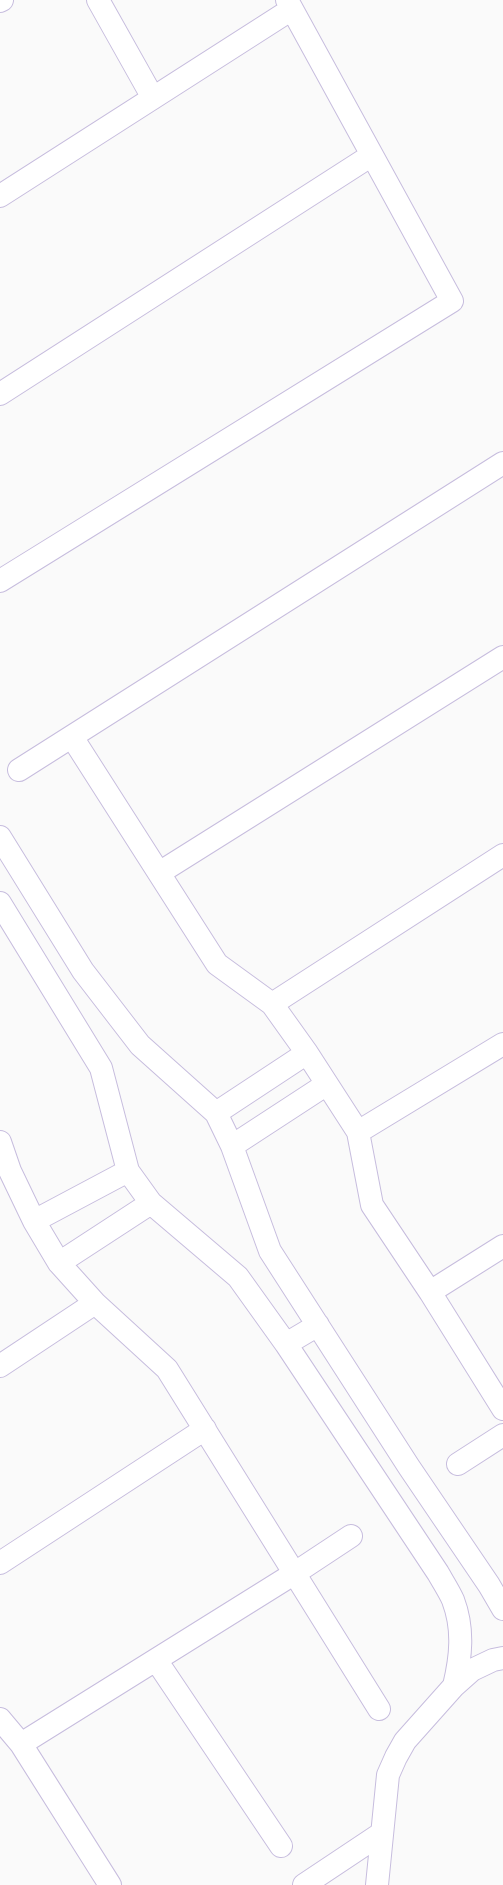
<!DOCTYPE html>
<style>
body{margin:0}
canvas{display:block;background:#fafafa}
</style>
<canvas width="503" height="1885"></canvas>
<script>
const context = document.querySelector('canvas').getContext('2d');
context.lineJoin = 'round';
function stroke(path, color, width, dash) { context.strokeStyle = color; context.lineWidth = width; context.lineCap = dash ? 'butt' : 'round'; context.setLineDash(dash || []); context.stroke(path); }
const street = new Path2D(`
 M98,0l55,98
 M0,1l2,-1
 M0,196l292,-187
 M0,394l372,-239
 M0,581l452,-280 -165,-301
 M72,737l145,227 55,40 35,49 51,79 14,73 58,87 73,117
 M19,770l484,-307
 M0,837l83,134 57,74 76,68 16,33 38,105 139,216 80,118 14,24
 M159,873l344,-216
 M0,903l101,165 27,103 23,32 87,74 48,67 152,229c5,9 11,18 15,27 11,29 8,57 1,86
 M272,1004l231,-149
 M216,1113l91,-60
 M358,1132l145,-88
 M0,1142l10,29 24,50 25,42 36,40 72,66 212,340
 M232,1146l95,-62
 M34,1221l94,-50
 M59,1263l92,-60
 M430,1292l73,-46
 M286,1344l32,-19
 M0,1366l95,-63
 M458,1464l45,-29
 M0,1563l205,-134
 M156,1660l125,186
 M0,1719l21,25 89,141
 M21,1744l274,-171 56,-37
 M304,1885l78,-52
 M377,1885l11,-110 8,-18 9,-16 49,-55 18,-16 21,-10 10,-2`);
stroke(street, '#c7bdde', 24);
stroke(street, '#fff', 22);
</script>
